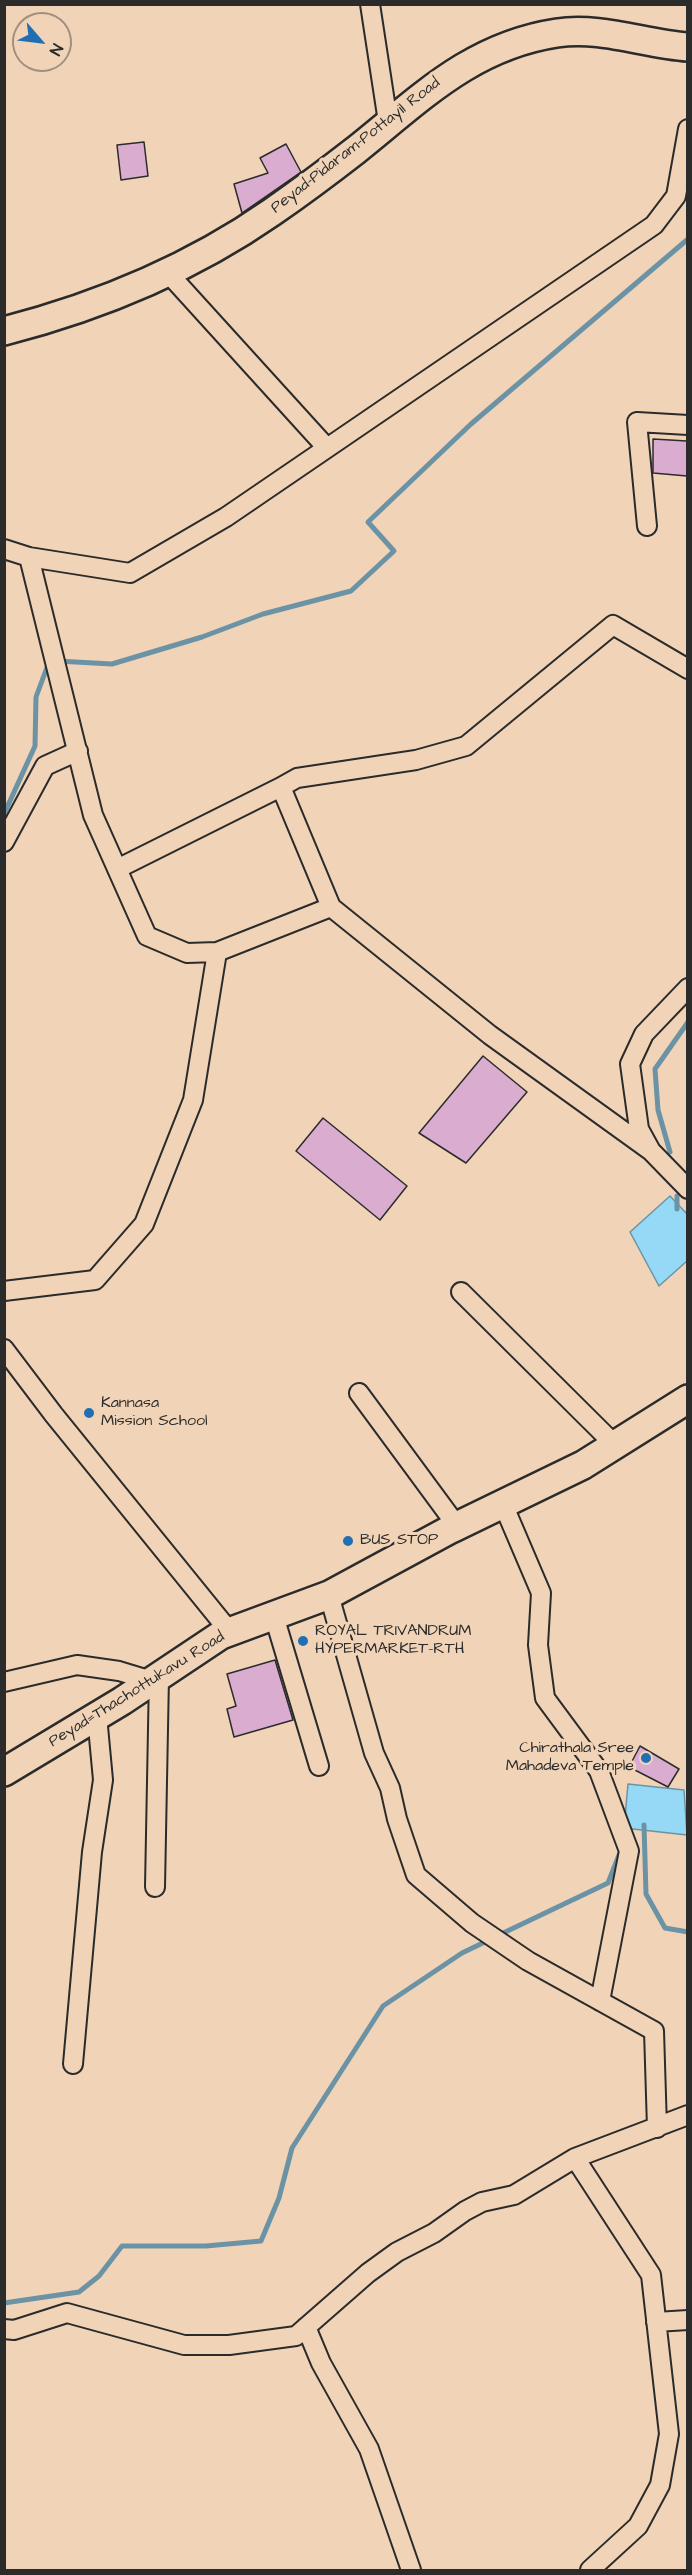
<!DOCTYPE html>
<style>
body{margin:0}
#map{position:relative;width:692px;height:2575px;overflow:hidden;background:#f1d4b7;font-family:"Architects Daughter",sans-serif}
canvas{display:block}
.frame{position:absolute;inset:0;border:6px solid #2b2b2b;pointer-events:none}
.north{position:absolute;left:12px;top:12px;width:60px;height:60px;box-sizing:border-box;background:#f1d4b7;border:2px solid #a2907f;border-radius:50%;rotate:118deg;font-size:16px;font-weight:700;line-height:24px;text-align:center;color:#2b2b2b}
.north::after{content:'';display:block;margin:auto;width:21px;height:27px;background:#1f6fb2;clip-path:polygon(50% 0,100% 100%,50% 72%,0 100%)}
</style>
<div id="map">
<canvas width="692" height="2575"></canvas>
<div class="frame"></div>
<div class="north">N</div>
</div>
<script>
const context = document.querySelector('canvas').getContext('2d');
context.lineJoin = 'round';
function fill(path, color) { context.fillStyle = color; context.fill(path, 'evenodd'); }
function stroke(path, color, width, dash) { context.strokeStyle = color; context.lineWidth = width; context.lineCap = dash ? 'butt' : 'round'; context.setLineDash(dash || []); context.stroke(path); }
function label(font, color, halo, rows, align = 'center') {
  context.font = font + ' "Architects Daughter",sans-serif'; context.lineWidth = 6; context.setLineDash([]); context.textBaseline = 'middle'; context.strokeStyle = halo; context.fillStyle = color; for (const [text, x, y, turn = 0] of rows) {
    context.save(); context.translate(x, y); context.rotate((+turn || 0) * Math.PI / 180); context.textAlign = isNaN(turn) ? turn : align; if (halo) context.strokeText(text, 0, 0); context.fillText(text, 0, 0); context.restore();
  }
}
const water = new Path2D(`
 M670,1196l17,18v47l-28,25 -29,-54z
 M628,1784l56,6 3,45 -63,-7z`);
const stream = new Path2D(`
 M57,661l55,3 90,-27 61,-23 88,-23 43,-40 -26,-29 103,-98 217,-185
 M4,814l31,-68 1,-49 13,-35
 M670,1152l-12,-42 -3,-41 33,-47
 M677,1209v-13
 M644,1825l2,69 19,34 23,4
 M499,1935l109,-52 13,-33
 M4,2303l75,-11 20,-16 23,-30h84l55,-5 18,-43 13,-50 91,-142 79,-53 29,-14`);
const building = new Path2D(`
 M144,142l4,34 -27,4 -4,-35z
 M286,144l15,28 -59,41 -8,-29 34,-11 -8,-15z
 M653,439l34,2v35l-34,-3z
 M483,1056l44,36 -61,71 -47,-30z
 M323,1118l84,68 -27,34 -84,-69z
 M275,1660l18,60 -59,17 -7,-28 9,-3 -9,-32z
 M640,1746l39,23 -11,18 -39,-20z`);
const street = new Path2D(`
 M370,4l18,118
 M169,274l158,174
 M647,526l-10,-104 51,3
 M4,549l25,8 101,16 96,-56 428,-292 22,-29 12,-67
 M29,557l64,258 54,121 40,17 30,-1 114,-45
 M4,842l41,-76 33,-15
 M117,869l164,-82
 M688,988l-44,46 -14,30 9,65 12,22 37,38
 M651,1151l-161,-116 -159,-128 -50,-120 16,-9 119,-18 50,-14 147,-121 75,44
 M4,1291l91,-11 49,-56 49,-124 24,-148
 M461,1292l154,153
 M4,1349l50,66 176,217
 M359,1393l98,133
 M503,1504l38,89 -3,52 7,53 54,73 30,80 -29,150
 M329,1595l45,158 16,35 7,31 19,56 56,48 56,38 126,70 3,97
 M274,1616l45,150
 M4,1682l73,-17 42,6 33,10
 M155,1887l4,-211
 M73,2064l19,-212 11,-72 -6,-64
 M575,2158l76,117 18,159 -9,51 -22,41 -48,44
 M656,2322l32,-2
 M306,2327l15,36 48,86 42,121
 M4,2329l10,1 53,-17 117,32h45l67,-9 72,-63 29,-21 37,-19 31,-22 17,-9 32,-7 61,-37 113,-43`);
const secondary = new Path2D(`
 M4,331c97,-25 186,-62 268,-119 29,-20 57,-41 84,-62 64,-51 115,-104 201,-117 43,-7 88,11 131,14
 M4,1772l118,-71 99,-66 108,-40 122,-66 132,-64 105,-66`);
const markers = [
 [89,1413,6,"#1f6fb2"],
 [348,1541,6,"#1f6fb2"],
 [303,1641,6,"#1f6fb2"],
 [646,1758,6,"#1f6fb2"]
];
const streetNames = [
 ["Peyad-Pidaram-Pottayil Road",356,146,-38],
 ["Peyad=Thachottukavu Road",137,1690,-32]
];
const poiNames = [
 ["Kannasa",101,1404],
 ["Mission School",101,1422],
 ["BUS STOP",360,1541],
 ["ROYAL TRIVANDRUM",315,1632],
 ["HYPERMARKET-RTH",315,1650],
 ["Chirathala Sree",634,1749,"right"],
 ["Mahadeva Temple",634,1767,"right"]
];
fill(water, '#95d9f7');
stroke(water, '#6b93a5', 1.5);
stroke(stream, '#6b93a5', 5);
fill(building, '#daadd0');
stroke(building, '#2b2b2b', 1.5);
stroke(street, '#2b2b2b', 22);
stroke(secondary, '#2b2b2b', 32);
stroke(street, '#f1d4b7', 18);
stroke(secondary, '#f1d4b7', 27);
for (const [x, y, r, color] of markers) { const dot = new Path2D(); dot.arc(x, y, r, 0, 2 * Math.PI); context.fillStyle = color; context.fill(dot); stroke(dot, '#f1d4b7', 2); }
label('16px', '#2b2b2b', '#f1d4b7', streetNames);
label('16px', '#2b2b2b', '#f1d4b7', poiNames, 'left');
</script>
